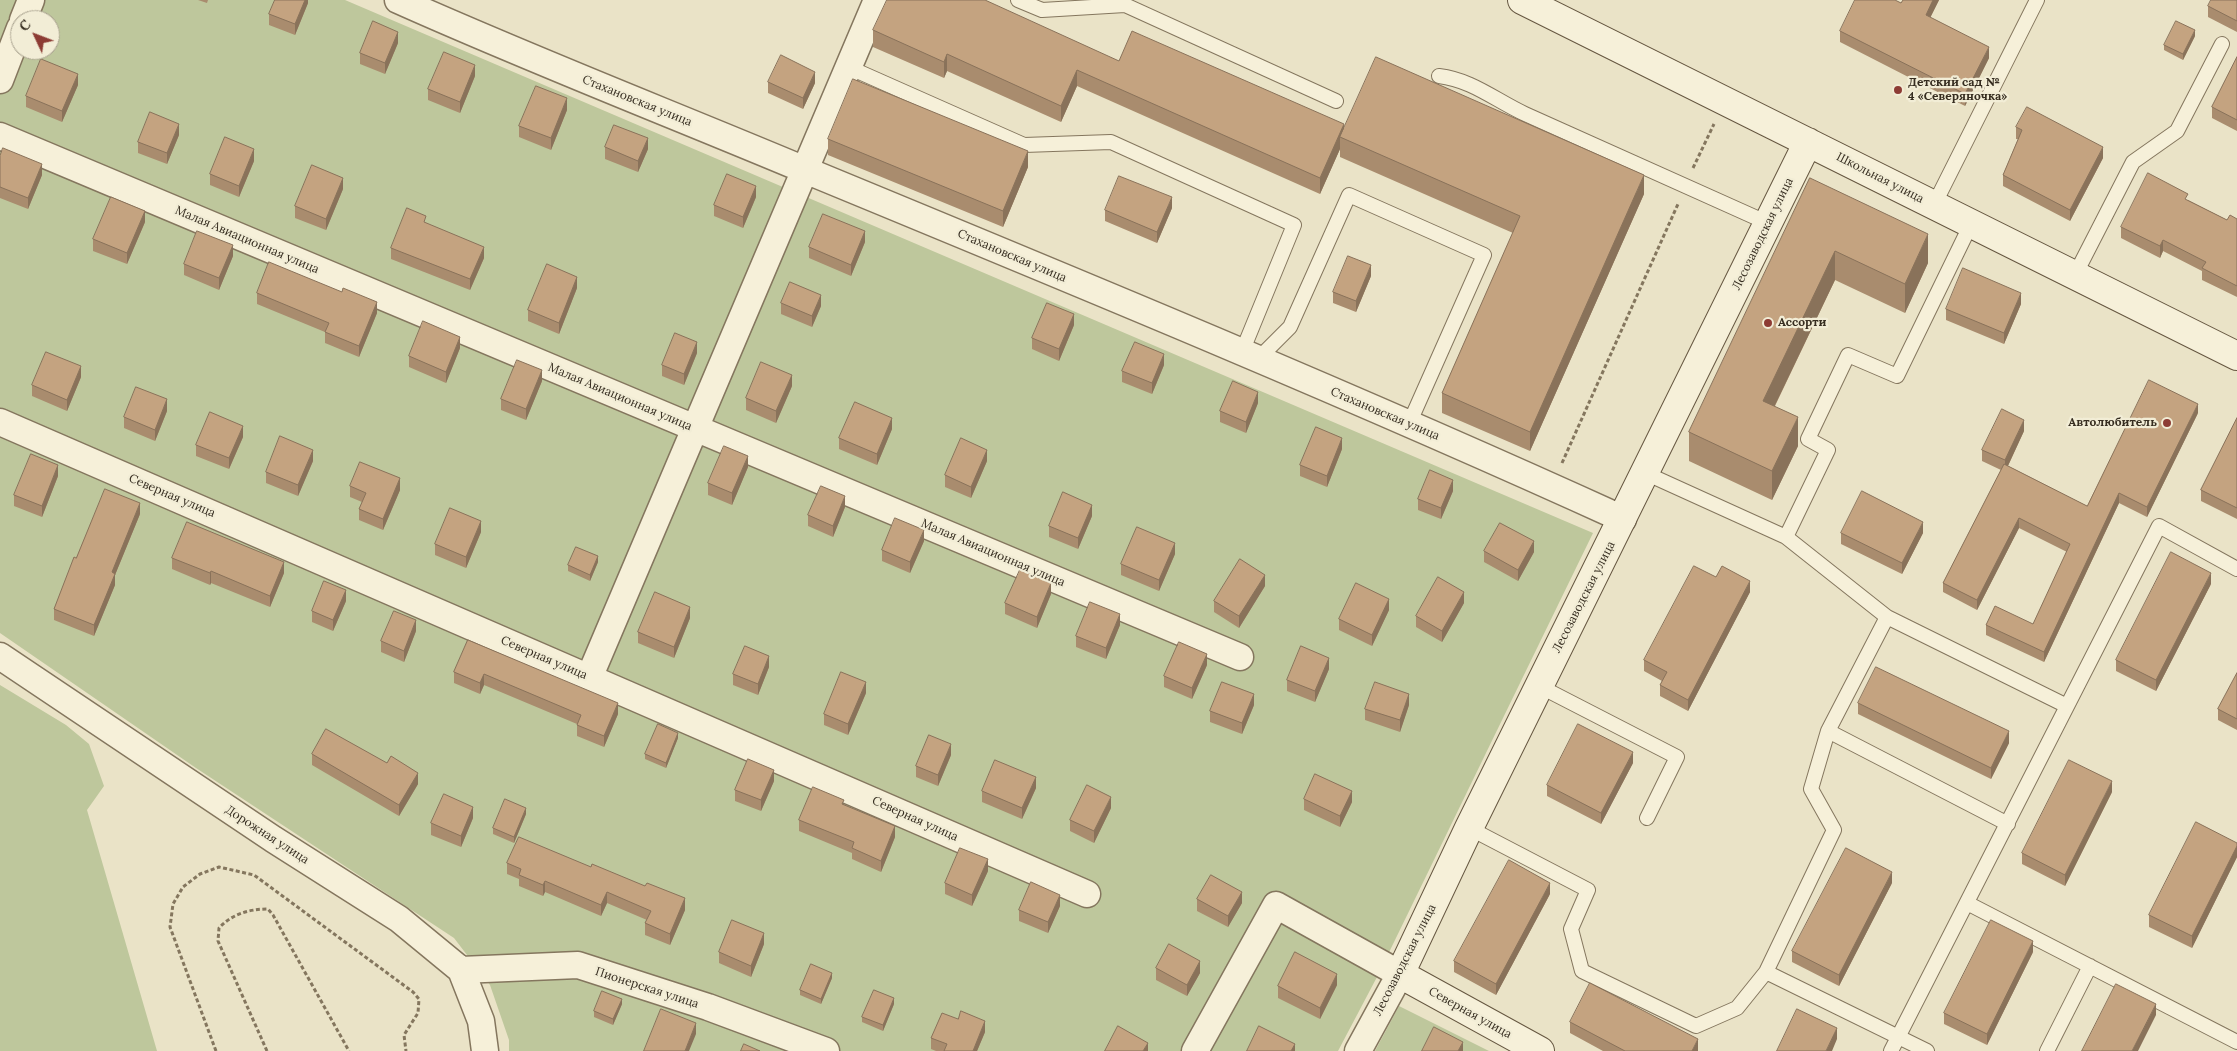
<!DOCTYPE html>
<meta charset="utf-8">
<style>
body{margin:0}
#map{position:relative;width:2237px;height:1051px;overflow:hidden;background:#eae3c7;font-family:Lora,serif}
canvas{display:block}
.north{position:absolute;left:10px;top:10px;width:50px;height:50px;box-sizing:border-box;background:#f2edd6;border:1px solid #a7a08d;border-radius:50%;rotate:313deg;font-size:14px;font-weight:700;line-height:20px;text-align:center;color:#362d20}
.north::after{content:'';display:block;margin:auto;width:18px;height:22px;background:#8d3c34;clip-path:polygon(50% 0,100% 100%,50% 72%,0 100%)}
</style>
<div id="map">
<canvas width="2237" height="1051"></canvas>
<div class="north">С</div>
</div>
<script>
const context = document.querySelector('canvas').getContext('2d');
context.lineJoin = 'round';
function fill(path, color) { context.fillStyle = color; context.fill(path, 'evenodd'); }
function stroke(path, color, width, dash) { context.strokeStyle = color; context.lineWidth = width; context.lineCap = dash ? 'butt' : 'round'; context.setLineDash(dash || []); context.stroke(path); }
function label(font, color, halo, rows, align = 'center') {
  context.font = font + ' Lora,serif'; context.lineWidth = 4.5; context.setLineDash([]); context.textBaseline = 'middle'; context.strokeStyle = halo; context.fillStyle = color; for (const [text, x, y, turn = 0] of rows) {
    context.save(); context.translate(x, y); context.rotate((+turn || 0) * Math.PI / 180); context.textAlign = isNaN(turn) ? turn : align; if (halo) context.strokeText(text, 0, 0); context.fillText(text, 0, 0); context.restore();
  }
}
const green = new Path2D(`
 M0,0h345l1248,533 -216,444 -39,74h-829v-11l-19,-55 -36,-47 -258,-170 -196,-135zM20,20h30v30h-30z
 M0,685l66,40 23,19 15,42 -17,24 70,241h-157z
 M1399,1006l90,45h-114z`);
const path = new Path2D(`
 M1693,168l21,-44
 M1562,463l116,-259
 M216,1051l-46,-124 3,-23 10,-17 17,-13 19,-7 35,8 159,117 6,7 -1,14 -14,22 2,16
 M267,1051l-49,-110 1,-13c13,-14 30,-19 49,-19l5,6 76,136`);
const lane = new Path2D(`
 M1018,0l24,10 83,-5 211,96
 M848,67l176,78 87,-3 183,83 -52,127
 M1439,76c33,4 56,24 86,38 81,36 162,72 243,109
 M1934,205l103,-205
 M2075,275l58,-113 44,-31 45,-87
 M1258,359l32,-32 59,-132 135,60 -75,169
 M1645,473l141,64 42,-87 -20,-11 40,-84 49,21 74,-152
 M1786,537l101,80 -59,114 180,93
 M1887,617l180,89
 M1539,686l138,71 -30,61
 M1469,828l119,62 -17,39 11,42 114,55 41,-18 29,-36 68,-142 -23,-41 17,-58
 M1967,903l270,139
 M1766,972l161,79
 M1891,1051l268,-525 78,43
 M2047,1051l43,-85`);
const street = new Path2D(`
 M398,0c134,60 271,113 407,170 274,113 548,226 818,349
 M23,20l8,-20
 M0,80l20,-52
 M0,136l1240,521
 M0,422l1087,472
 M0,656l273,183 126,80 62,51 20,51 4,30
 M589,678l288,-678
 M461,970l117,-5 130,42 118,44
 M1195,1051l81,-146 124,69 -42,77`);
const secondary = new Path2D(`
 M1522,0l715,356
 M1540,1051l-140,-77 69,-146 339,-686`);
const wall = new Path2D(`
 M198,0h10l-1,3z
 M308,0v3l-13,32 -26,-10v-11z
 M1903,0h36l-9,18 59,40 -24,48 -125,-64v-11l61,-28z
 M2237,0v32l-29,-15v-11z
 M873,30l246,31 225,68 300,65 -114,257 -88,-38v-20l71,-160 -173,-76v-8l-20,45 -243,-108 -16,36 -114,-51 -3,7 -71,-31z
 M2195,36l-12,24 -19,-10v-5z
 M398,43l-13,31 -25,-10v-11z
 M2237,57v74l-25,-13v-11z
 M475,76l-15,37 -32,-13v-11z
 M768,82l47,1 -12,26 -35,-16z
 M78,85l-16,37 -36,-15v-11z
 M567,110l-16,40 -32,-13v-11z
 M2016,127l87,31 -33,63 -67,-35v-11l15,-36h-2z
 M179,135l-12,29 -29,-11v-11z
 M828,139l200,28 -25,60 -175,-72z
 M605,147l43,2 -10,23 -33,-13z
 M0,156l42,19 -14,34 -28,-11z
 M254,161l-15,36 -29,-12v-11z
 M1810,178l118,85 -23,50 -70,-33 -60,126 23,40 -26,54 -83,-39v-29z
 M343,189l-17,41 -31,-12v-12z
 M756,197l-13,31 -29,-12v-11z
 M2188,200l39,20 10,-1v78l-35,-17v-9l-39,-20 -3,7 -39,-20v-11z
 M1172,208l-15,35 -52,-22v-11z
 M145,222l-18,42 -34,-13v-12z
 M426,223l58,35 -14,32 -79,-31v-11z
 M865,242l-14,34 -42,-18v-11z
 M233,256l-14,34 -35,-15v-11z
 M1371,276l-15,36 -23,-9v-11z
 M577,288l-18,46 -31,-13v-11z
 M257,293l120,20 -18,44 -34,-14v-11l-68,-28z
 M781,303l40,3 -9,21 -31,-13z
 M2021,304l-17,40 -58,-24v-11z
 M1074,325l-15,36 -27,-12v-11z
 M460,348l-14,35 -37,-16v-11z
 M697,353l-13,32 -22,-9v-11z
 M1164,365l-12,29 -30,-12v-11z
 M81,377l-14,34 -35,-15v-11z
 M542,381l-16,39 -25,-10v-11z
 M792,386l-16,37 -30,-13v-12z
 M1258,403l-12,30 -26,-11v-11z
 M167,411l-12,30 -31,-13v-11z
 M2198,413l-51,104 -28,-14 -75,159 -58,-27v-10l47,-1 34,-72 -48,-24 -42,82 -34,-18v-9l58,-113 -19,-9v-11l42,-19 -16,35 79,40z
 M2237,418v101l-36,-18v-11z
 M892,429l-15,36 -38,-16v-11z
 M243,437l-14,32 -33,-13v-11z
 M1342,449l-15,38 -27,-11v-11z
 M313,461l-15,35 -32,-13v-11z
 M987,461l-16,37 -26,-11v-12z
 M748,467l-16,38 -24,-10v-12z
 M58,476l-16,41 -28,-11v-11z
 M350,486l50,4 -17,40 -24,-10v-11l3,-7 -12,-5z
 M1453,491l-12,28 -23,-9v-11z
 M845,507l-12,30 -25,-11v-11z
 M140,514l-25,61v10l-21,51 -40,-16v-11l22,-51z
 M1092,516l-14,33 -29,-12v-11z
 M481,532l-15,36 -31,-13v-11z
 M1841,533h82l-21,41 -61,-30z
 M924,541l-14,32 -28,-12v-11z
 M1484,551l50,1 -16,29 -34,-19z
 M1175,554l-16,37 -38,-16v-11z
 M172,558l112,15 -14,34 -59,-24 -1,2 -38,-16z
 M598,562l-8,19 -22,-10v-6z
 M1716,577l34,15 -62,119 -28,-15v-11l2,-4 -18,-10v-11z
 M2211,584l-55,107 -40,-20v-11z
 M1265,586l-26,42 -25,-16v-11z
 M1051,594l-14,34 -32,-14v-11z
 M346,601l-13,30 -21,-9v-11z
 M1464,603l-22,39 -26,-15v-11z
 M1389,610l-17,36 -33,-16v-11z
 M690,618l-16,40 -36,-15v-11z
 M1120,625l-14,34 -30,-12v-11z
 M416,631l-12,31 -23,-10v-11z
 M468,640l150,74 -14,33 -27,-11v-12l-93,-39 -4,9 -26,-11v-11z
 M1207,665l-15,34 -28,-12v-11z
 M769,667l-11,28 -25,-10v-11z
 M1329,669l-14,33 -28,-11v-11z
 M2237,673v57l-19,-10v-11z
 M866,693l-18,42 -24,-10v-11z
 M1858,703l151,40 -18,36 -133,-65z
 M1254,705l-12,29 -32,-12v-11z
 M1409,705l-9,27 -35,-12v-11z
 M678,738l-12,30 -21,-9v-5z
 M312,754l106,30 -19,32 -87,-51z
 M951,755l-13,31 -22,-9v-11z
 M1633,763l-32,61 -54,-28v-11z
 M774,781l-13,30 -26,-10v-11z
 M1036,788l-14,31 -40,-17v-11z
 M2112,792l-47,94 -43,-22v-11z
 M1304,799l48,3 -12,25 -36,-17z
 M844,804l51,33 -14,35 -29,-13v-6l-53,-22v-11z
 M1111,808l-17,35 -24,-12v-11z
 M526,814l-12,29 -21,-9v-6z
 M473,818l-12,29 -30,-12v-12z
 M2237,843v14l-45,91 -43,-21v-12z
 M507,863l178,47 -15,35 -25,-10v-12l2,-3 -40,-17 -6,13 -56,-24 -2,4 -24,-10v-7l-12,-5z
 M988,871l-16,35 -27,-12v-11z
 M1892,883l-53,103 -47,-24v-11z
 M1550,894l-54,101 -42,-23v-11z
 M1197,899l45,4 -14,24 -31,-16z
 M1060,906l-12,27 -29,-12v-11z
 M764,944l-13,33 -32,-14v-11z
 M2033,952l-46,93 -43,-21v-11z
 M1156,968l44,5 -13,23 -31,-16z
 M832,978l-11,26 -21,-9v-5z
 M1337,985l-17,34 -42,-21v-12z
 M622,1004l-9,21 -19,-8v-6z
 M894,1004l-11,27 -21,-9v-5z
 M1570,1022l128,28v1h-95l-33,-18z
 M985,1032l-8,19h-41l-5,-2v-11z`);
const shadedWall = new Path2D(`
 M305,0h3v3l-13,32v-11z
 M1933,0h6l-13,26v-11z
 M2195,30v6l-12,24v-6z
 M398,32v11l-13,31v-11z
 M1989,47v11l-24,48v-12z
 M947,54v17l-3,7v-16z
 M475,65v11l-15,37v-11z
 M1077,70v16l-16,36v-16z
 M815,72v11l-12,26v-11z
 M78,74v11l-16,37v-11z
 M567,98v12l-16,40v-12z
 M179,124v11l-12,29v-11z
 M1344,124v15l-4,-2v12l-20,45v-16z
 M648,138v11l-10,23v-11z
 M2103,147v11l-33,63v-11z
 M254,149v12l-15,36v-11z
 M1028,151v16l-25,60v-16z
 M42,164v11l-14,34v-11z
 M1644,175v19l-114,257v-19z
 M343,178v11l-17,41v-11z
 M756,186v11l-13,31v-11z
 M1172,197v11l-15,35v-11z
 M145,211v11l-18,42v-11z
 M865,231v11l-14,34v-11z
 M1928,234v29l-23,50v-29z
 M2163,240v11l-3,7v-12z
 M233,245v11l-14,34v-12z
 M484,247v11l-14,32v-11z
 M1835,251v29l-72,150v-29z
 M1371,265v11l-15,36v-11z
 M577,277v11l-18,46v-11z
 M2021,293v11l-17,40v-11z
 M821,295v11l-9,21v-11z
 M377,302v11l-18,44v-11z
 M1074,314v11l-15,36v-12z
 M460,337v11l-14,35v-11z
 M697,342v11l-13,32v-11z
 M1164,354v11l-12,29v-11z
 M81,366v11l-14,34v-11z
 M542,370v11l-16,39v-11z
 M792,375v11l-16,37v-12z
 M1258,392v11l-12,30v-11z
 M167,399v12l-12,30v-11z
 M2198,404v9l-51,104v-10z
 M1798,417v29l-26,54v-29z
 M892,418v11l-15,36v-11z
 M2024,420v11l-19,41v-12z
 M243,426v11l-14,32v-11z
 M1342,438v11l-15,38v-11z
 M313,450v11l-15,35v-11z
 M987,450v11l-16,37v-11z
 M748,456v11l-16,38v-12z
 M58,465v11l-16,41v-11z
 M400,478v12l-17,40v-11z
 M1453,480v11l-12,28v-11z
 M2119,493v10l-75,159v-10z
 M845,496v11l-12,30v-11z
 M140,503v11l-25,61v10l-21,51v-11l18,-53z
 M1092,505v11l-14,33v-11z
 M2019,518v10l-42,82v-10z
 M481,521v11l-15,36v-11z
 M1923,522v11l-21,41v-11z
 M924,530v11l-14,32v-11z
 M1534,541v11l-16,29v-11z
 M1175,543v11l-16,37v-11z
 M598,556v6l-8,19v-6z
 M284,562v11l-14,34v-11z
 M211,571v12l-1,2v-12z
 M2211,573v11l-55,107v-11z
 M1265,575v11l-26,42v-12z
 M1750,581v11l-62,119v-11z
 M1051,583v11l-14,34v-11z
 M346,590v11l-13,30v-11z
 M1464,592v11l-22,39v-11z
 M1389,599v11l-17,36v-11z
 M690,607v11l-16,40v-11z
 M1120,614v11l-14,34v-11z
 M416,620v11l-12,31v-11z
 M1207,654v11l-15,34v-11z
 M769,656v11l-11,28v-11z
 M1329,658v11l-14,33v-11z
 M484,674v11l-4,9v-11z
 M866,682v11l-18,42v-11z
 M1254,694v11l-12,29v-11z
 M1409,694v11l-9,27v-12z
 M618,703v11l-14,33v-11z
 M2009,731v12l-18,36v-11z
 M678,733v5l-12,30v-5z
 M951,744v11l-13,31v-11z
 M1633,752v11l-32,61v-11z
 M774,770v11l-13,30v-11z
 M418,773v11l-19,32v-11z
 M1036,777v11l-14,31v-11z
 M2112,781v11l-47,94v-11z
 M1352,791v11l-12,25v-11z
 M1111,797v11l-17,35v-12z
 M473,807v11l-12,29v-11z
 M526,808v6l-12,29v-6z
 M895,826v11l-14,35v-11z
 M2237,846v11l-45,91v-12z
 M988,859v12l-16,35v-11z
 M1892,872v11l-53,103v-11z
 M545,881v11l-2,4v-11z
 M1550,883v11l-54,101v-11z
 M607,892v11l-6,13v-11z
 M1242,892v11l-14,24v-11z
 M1060,895v11l-12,27v-11z
 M685,898v12l-15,35v-11z
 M764,933v11l-13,33v-11z
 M2033,941v11l-46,93v-11z
 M1200,961v12l-13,23v-11z
 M832,973v5l-11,26v-5z
 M1337,974v11l-17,34v-11z
 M894,998v6l-11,27v-6z
 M622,999v5l-9,21v-6z
 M2156,1004v11l-18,36h-6z
 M985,1021v11l-8,19h-4z
 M696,1023v11l-7,17h-4z
 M1837,1028v11l-5,12h-6z
 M1698,1039v12h-6z
 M1463,1042v9h-5z
 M1148,1043v8h-5z
 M1295,1044v7h-4z`);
const building = new Path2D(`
 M275,0h30l-10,24 -26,-10z
 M887,0h98l134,61 13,-30 212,93 -24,54 -243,-108 -16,36 -114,-52 -3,8 -71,-32z
 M1855,0h40l6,3 2,-3h30l-7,15 63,32 -24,47 -125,-63z
 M2211,0h26v21l-29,-15z
 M373,21l25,11 -13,31 -25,-10z
 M2176,21l19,9 -12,24 -19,-9z
 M444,52l31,13 -15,37 -32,-13z
 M781,55l34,17 -12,26 -35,-16z
 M1376,57l268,118 -114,257 -88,-39 78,-177 -180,-79z
 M2237,57v63l-25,-13z
 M41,59l37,15 -16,37 -36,-15z
 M853,79l175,72 -25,60 -175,-72z
 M536,86l31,12 -16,40 -32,-12z
 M2027,107l76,40 -33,63 -67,-35 19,-45 -6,-3z
 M150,112l29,12 -12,29 -29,-11z
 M614,125l34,13 -10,23 -33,-14z
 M225,137l29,12 -15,37 -29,-12z
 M3,148l39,16 -14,34 -28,-11v-31z
 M312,165l31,13 -17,41 -31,-13z
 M2148,173l40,21 -3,5 42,21 3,-5 7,4v67l-35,-18 4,-6 -43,-22 -3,6 -39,-19z
 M727,174l29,12 -13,31 -29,-12z
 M1119,176l53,21 -15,35 -52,-22z
 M1810,178l118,56 -23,50 -70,-33 -72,150 35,16 -26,54 -83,-39z
 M111,197l34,14 -18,42 -34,-14z
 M407,208l19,8 -2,6 60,25 -14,32 -79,-31z
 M823,214l42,17 -14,34 -42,-18z
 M197,231l36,14 -14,33 -35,-14z
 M1348,256l23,9 -15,36 -23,-9z
 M269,262l73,30 1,-4 34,14 -18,44 -34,-14 4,-9 -72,-30z
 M547,264l30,13 -18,46 -31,-13z
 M1963,268l58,25 -17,40 -58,-24z
 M790,282l31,13 -9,21 -31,-13z
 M1047,303l27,11 -15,35 -27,-11z
 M423,321l37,16 -14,35 -37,-16z
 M675,333l22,9 -13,32 -22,-9z
 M1135,342l29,12 -12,29 -30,-12z
 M46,352l35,14 -14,34 -35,-15z
 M517,360l25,10 -16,39 -25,-10z
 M761,362l31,13 -16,36 -30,-13z
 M2149,380l49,24 -51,103 -28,-14 -75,159 -58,-27 9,-19 38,18 37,-80 -51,-26 -42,82 -34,-17 61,-119 83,42z
 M1233,381l25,11 -12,30 -26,-11z
 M136,387l31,12 -12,31 -31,-13z
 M855,402l37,16 -15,36 -38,-16z
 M2002,409l22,11 -19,40 -23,-10z
 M210,412l33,14 -14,32 -33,-13z
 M2237,418v90l-36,-18z
 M1316,427l26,11 -15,38 -27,-11z
 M280,436l33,14 -15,35 -32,-13z
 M961,438l26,12 -16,37 -26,-12z
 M724,446l24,10 -16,37 -24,-10z
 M31,454l27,11 -16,41 -28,-11z
 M360,462l40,16 -17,41 -24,-10 7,-16 -16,-7z
 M1430,470l23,10 -12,28 -23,-9z
 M821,486l24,10 -12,30 -25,-11z
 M105,489l35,14 -28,69 3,2 -21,51 -40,-16 20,-52 2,1z
 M1862,491l61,31 -21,41 -61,-30z
 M1063,492l29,13 -14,33 -29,-12z
 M450,508l31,13 -15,36 -31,-13z
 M895,518l29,12 -14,32 -28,-12z
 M187,522l97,40 -14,34 -59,-25 -1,2 -38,-15z
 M1500,523l34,18 -16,29 -34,-19z
 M1137,527l38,16 -16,37 -38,-16z
 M576,547l22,9 -8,19 -22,-10z
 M2171,552l40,21 -55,107 -40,-20z
 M1240,559l25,16 -26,41 -25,-15z
 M1694,566l22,11 6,-11 28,15 -62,119 -28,-15 7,-13 -23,-12z
 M1020,570l31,13 -14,34 -32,-14z
 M1438,577l26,15 -22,39 -26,-15z
 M324,581l22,9 -13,30 -21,-9z
 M1356,583l33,16 -17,36 -33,-16z
 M655,592l35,15 -16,40 -36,-15z
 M1090,602l30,12 -14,34 -30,-12z
 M394,611l22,9 -12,31 -23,-10z
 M468,640l150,63 -14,33 -27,-11 4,-10 -97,-41 -4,9 -26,-11z
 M1179,642l28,12 -15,34 -28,-12z
 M745,646l24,10 -11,28 -25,-10z
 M1301,646l28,12 -14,33 -28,-11z
 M1876,667l133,64 -18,37 -133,-65z
 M841,672l25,10 -18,42 -24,-10z
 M2237,673v46l-19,-10z
 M1222,682l32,12 -12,29 -32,-12z
 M1375,682l34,12 -9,26 -35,-11z
 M658,724l20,9 -12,30 -21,-9z
 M1578,724l55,28 -32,61 -54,-28z
 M326,729l61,34 4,-7 27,17 -19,32 -87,-51z
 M929,735l22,9 -13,31 -22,-9z
 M748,759l26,11 -13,30 -26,-10z
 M995,760l41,17 -14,31 -40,-17z
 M2069,760l43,21 -47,94 -43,-22z
 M1315,774l37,17 -12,25 -36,-17z
 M1087,785l24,12 -17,34 -24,-11z
 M813,787l31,13 -2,4 53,22 -14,35 -29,-13 2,-6 -55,-22z
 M444,794l29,13 -12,29 -30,-13z
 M505,799l21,9 -12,29 -21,-9z
 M2196,822l41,21v3l-45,90 -43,-21z
 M519,837l72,30 1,-3 53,22 2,-3 38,15 -15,36 -25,-11 6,-12 -44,-19 -6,13 -56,-24 -2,4 -24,-10 2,-6 -14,-6z
 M960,848l28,11 -16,36 -27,-12z
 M1846,848l46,24 -53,103 -47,-24z
 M1509,860l41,23 -54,101 -42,-23z
 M1211,875l31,17 -14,24 -31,-17z
 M1031,882l29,13 -12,27 -29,-12z
 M732,920l32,13 -13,33 -32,-14z
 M1991,920l42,21 -46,93 -43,-21z
 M1169,944l31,17 -13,24 -31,-17z
 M1295,952l42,22 -17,34 -42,-22z
 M811,964l21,9 -11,26 -21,-9z
 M1590,983l108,56 -6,12h-67l-55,-29z
 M2116,984l40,20 -24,47h-50z
 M874,990l20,8 -11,27 -21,-8z
 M602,991l20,8 -9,20 -19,-8z
 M661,1009l35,14 -11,28h-41z
 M1797,1009l40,19 -11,23h-49z
 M961,1011l24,10 -12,30h-29l3,-7 -16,-6 11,-25 16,6z
 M1118,1026l30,17 -5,8h-38z
 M1259,1026l36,18 -4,7h-44z
 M1434,1027l29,15 -5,9h-36z
 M744,1044l16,7h-19z`);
const markers = [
 [1898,90,5,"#8d3c34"],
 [1768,323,5,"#8d3c34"],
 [2167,423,5,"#8d3c34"]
];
const poiNames = [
 ["Детский сад №",1908,83],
 ["4 «Северяночка»",1908,97],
 ["Ассорти",1778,323],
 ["Автолюбитель",2157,423,"right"]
];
const streetNames = [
 ["Стахановская улица",637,101,22],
 ["Школьная улица",1880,178,27],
 ["Лесозаводская улица",1763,234,-64],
 ["Малая Авиационная улица",247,240,23],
 ["Стахановская улица",1012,256,23],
 ["Малая Авиационная улица",620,397,23],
 ["Стахановская улица",1385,414,23],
 ["Северная улица",172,496,23],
 ["Малая Авиационная улица",993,553,23],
 ["Лесозаводская улица",1584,597,-63],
 ["Северная улица",544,658,23],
 ["Северная улица",915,819,24],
 ["Дорожная улица",267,835,33],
 ["Лесозаводская улица",1405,960,-63],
 ["Пионерская улица",647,988,18],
 ["Северная улица",1470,1013,29]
];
fill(green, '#bec79c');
stroke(lane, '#84765e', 16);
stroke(street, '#84765e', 29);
stroke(secondary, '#665741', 30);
stroke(path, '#84765e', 3, [4, 2.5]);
stroke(lane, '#f6f0d9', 14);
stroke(street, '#f6f0d9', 26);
stroke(secondary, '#f6f0d9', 28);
fill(wall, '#a98c6e');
fill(shadedWall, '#89725a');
fill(building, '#c4a380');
stroke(building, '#89725a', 1);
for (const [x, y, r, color] of markers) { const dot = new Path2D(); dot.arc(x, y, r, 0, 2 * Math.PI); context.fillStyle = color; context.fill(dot); stroke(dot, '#f2edd6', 2); }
label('bold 12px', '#362d20', '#f2edd6', poiNames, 'left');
label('12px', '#362d20', '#f2edd6', streetNames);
</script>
